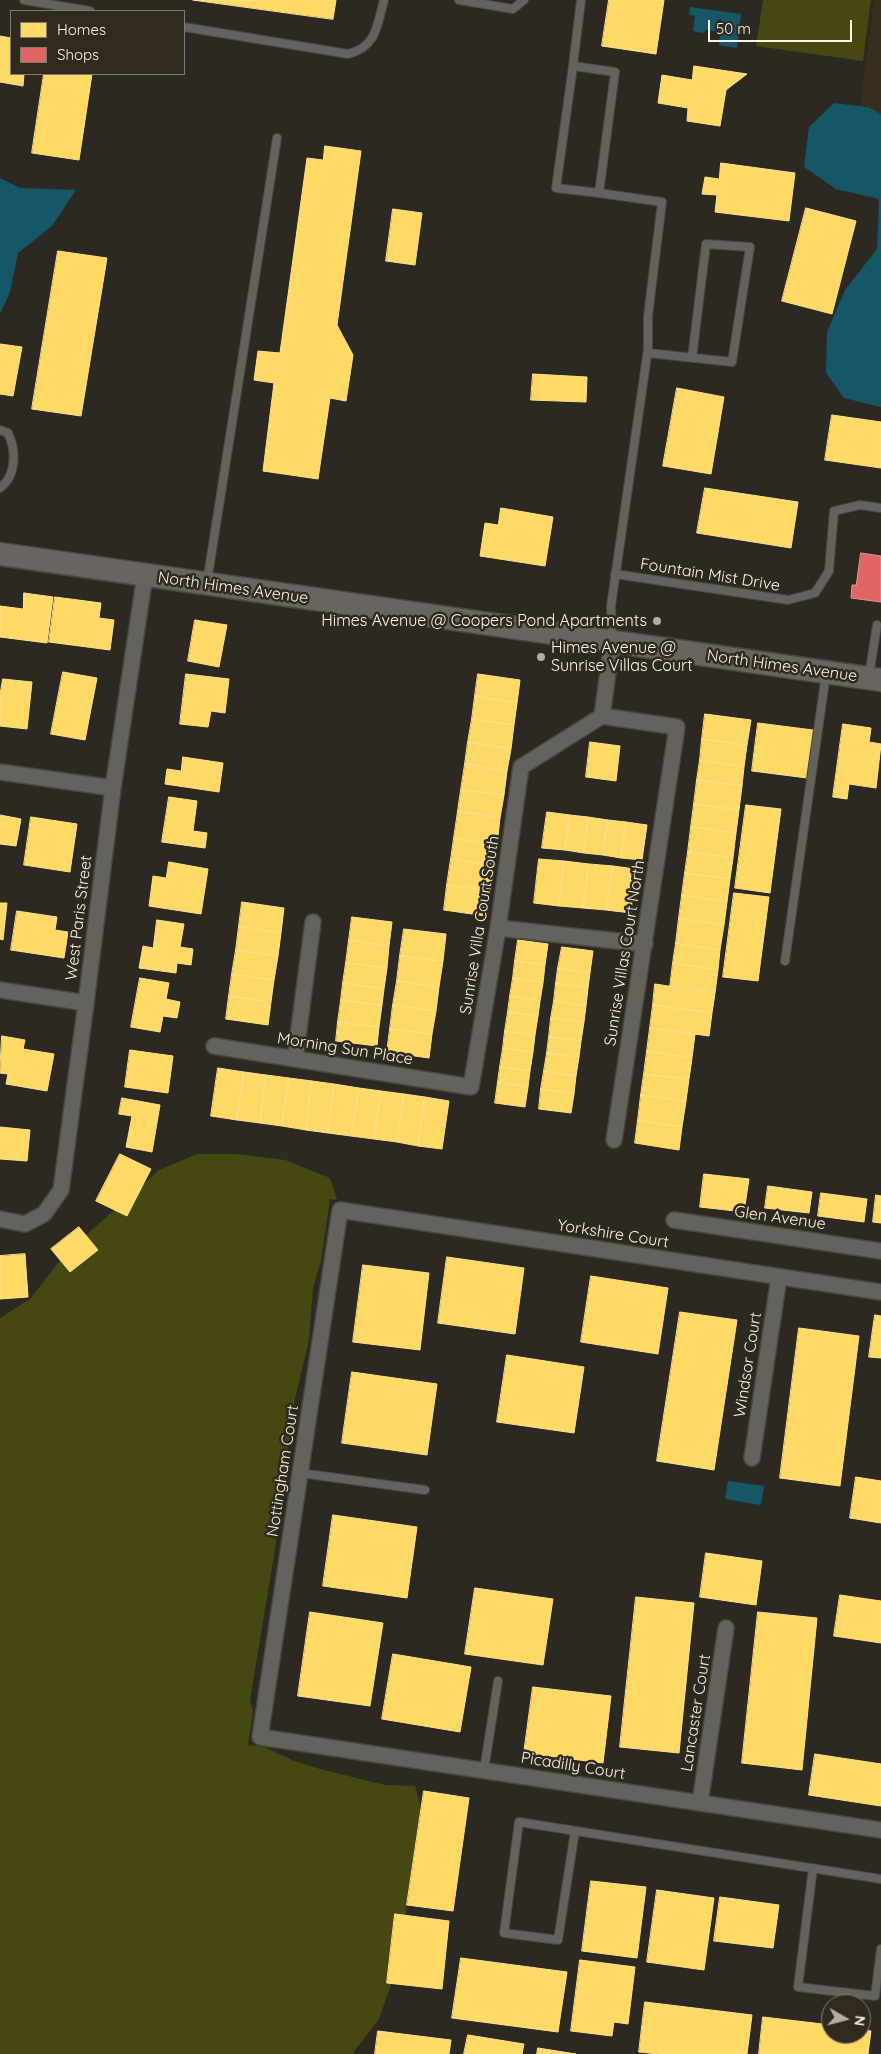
<!DOCTYPE html>
<style>
body{margin:0}
#map{position:relative;width:881px;height:2054px;overflow:hidden;background:#2c2922;font-family:Quicksand,sans-serif}
canvas{display:block}
.legend{position:absolute;left:10px;top:10px;width:175px;height:65px;box-sizing:border-box;background:#302a1e;border:1px solid #807b70;margin:0;padding:6px 9px;list-style:none;font-size:15px;color:#f8f4ec}
.legend li{display:flex;align-items:center;gap:10px;height:25px}
.legend b{width:25px;border:1px solid #807b70}
.north{position:absolute;left:821px;top:1994px;width:50px;height:50px;box-sizing:border-box;background:#302a1e;border:1px solid #807b70;border-radius:50%;rotate:98deg;font-size:14px;font-weight:700;line-height:20px;text-align:center;color:#f8f4ec}
.north::after{content:'';display:block;margin:auto;width:18px;height:22px;background:#b1ada5;clip-path:polygon(50% 0,100% 100%,50% 72%,0 100%)}
.scale{position:absolute;left:708px;top:20px;width:144px;height:22px;box-sizing:border-box;border:2px solid #f8f4ec;border-top:0;padding-left:6px;font-size:15px;line-height:18px;white-space:nowrap;color:#f8f4ec;-webkit-text-stroke:4px #302a1e;paint-order:stroke}
</style>
<div id="map">
<canvas width="881" height="2054"></canvas>
<ul class="legend">
<li><b style="height:14px;background:#ffd966"></b>Homes</li>
<li><b style="height:14px;background:#e06666"></b>Shops</li>
</ul>
<div class="north">N</div>
<div class="scale">50 m</div>
</div>
<script>
const context = document.querySelector('canvas').getContext('2d');
context.lineJoin = 'round';
function fill(path, color) { context.fillStyle = color; context.fill(path, 'evenodd'); }
function stroke(path, color, width, dash) { context.strokeStyle = color; context.lineWidth = width; context.lineCap = dash ? 'butt' : 'round'; context.setLineDash(dash || []); context.stroke(path); }
function label(font, color, halo, rows, align = 'center') {
  context.font = font + ' Quicksand,sans-serif'; context.lineWidth = 5; context.setLineDash([]); context.textBaseline = 'middle'; context.strokeStyle = halo; context.fillStyle = color; for (const [text, x, y, turn = 0] of rows) {
    context.save(); context.translate(x, y); context.rotate((+turn || 0) * Math.PI / 180); context.textAlign = isNaN(turn) ? turn : align; if (halo) context.strokeText(text, 0, 0); context.fillText(text, 0, 0); context.restore();
  }
}
const built = new Path2D(`
 M874,0h7v114l-12,-7 -9,-1z`);
const green = new Path2D(`
 M763,0h108l-8,61 -107,-15z
 M197,1154h40l48,6 45,18 7,22 -7,-1 -9,62 -8,27 -4,52 -15,63 -19,146 -25,151 3,12 -5,33 16,2 28,13 28,9 65,16 30,1 6,22 -23,157 -19,54 -27,35h-352v-736l30,-19 35,-45 94,-84z`);
const water = new Path2D(`
 M690,7l51,7 -4,34 -18,-3 1,-13 -14,-2 -3,3 -10,-2 2,-15 -6,-1z
 M834,103l34,4 13,7v293l-37,-9 -18,-25 1,-41 18,-42 32,-41 2,-50 -43,-10 -32,-22 5,-40z
 M0,178l20,10 56,2 -24,36 -34,27 -8,39 -10,22z
 M728,1481l36,5 -3,19 -36,-6z`);
const homes = new Path2D(`
 M193,0h143l-3,19z
 M609,0h55l-8,54 -54,-8z
 M0,36l11,2v36h13l-1,12 -23,-4z
 M694,66l53,8 -21,16 -6,36 -33,-5 1,-13 -30,-5 4,-28 30,5z
 M44,74h48l-13,86 -47,-7z
 M325,146l36,5 -24,174 16,30 -7,46 -16,-3 -12,81 -55,-8 11,-88 -20,-3 4,-29 22,2 27,-195 16,2z
 M721,163l74,10 -6,48 -74,-9 2,-17 -15,-1 3,-17 14,2z
 M806,208l50,13 -24,93 -50,-13z
 M393,209l29,4 -7,52 -29,-4z
 M58,251l49,7 -26,158 -49,-7z
 M0,344l22,3 -9,49 -13,-2z
 M533,374l54,3 -1,25 -55,-2z
 M677,388l47,9 -13,77 -48,-8z
 M832,415l49,7v46l-56,-8z
 M705,488l93,14 -7,46 -94,-15z
 M501,508l52,9 -8,49 -65,-10 5,-33 13,2z
 M24,593l29,4 -6,46 -47,-6v-31l23,3z
 M55,597l46,6 -2,15 15,2 -4,30 -61,-8z
 M195,620l32,5 -8,42 -31,-6z
 M63,672l34,6 -12,62 -34,-6z
 M186,674l43,5 -4,34 -14,-2 -3,16 -28,-3z
 M478,674l42,6 -3,23 -42,-7z
 M3,679l29,3 -5,47 -27,-3v-31z
 M475,696l42,7 -3,22 -42,-6z
 M705,714l46,6 -4,25 -45,-6z
 M472,719l42,6 -3,24 -43,-7z
 M758,723l55,7 -6,48 -55,-7z
 M843,724l28,4 -2,14 12,2 -5,44 -27,-4 -2,15 -14,-2z
 M702,739l45,6 -3,22 -44,-7z
 M468,742l43,7 -4,22 -42,-7z
 M590,742l30,4 -4,35 -30,-4z
 M183,757l40,6 -4,29 -54,-8 2,-15 14,2z
 M700,760l44,7 -2,19 -45,-6z
 M465,764l42,7 -3,24 -43,-5z
 M697,780l45,6 -3,24 -45,-6z
 M461,790l43,5 -4,23 -42,-7z
 M169,797l28,4 -4,30 14,2 -2,15 -43,-6z
 M694,804l45,6 -3,23 -45,-6z
 M746,805l35,4 -11,84 -35,-5z
 M458,811l42,7 -3,27 -43,-7z
 M547,812l23,3 -5,35 -23,-2z
 M0,815l21,4 -5,27 -16,-2z
 M570,815l18,2 -4,36 -19,-3z
 M31,817l46,7 -7,48 -46,-7z
 M588,817l20,3 -5,35 -19,-2z
 M608,820l18,2 -5,36 -18,-3z
 M626,822l21,3 -5,35 -21,-2z
 M691,827l45,6 -3,25 -45,-6z
 M454,838l43,7 -3,21 -43,-7z
 M688,852l45,6 -3,21 -45,-6z
 M451,859l43,7 -4,25 -43,-6z
 M539,859l25,2 -5,45 -25,-3z
 M564,861l25,3 -6,44 -24,-2z
 M169,862l39,7 -7,45 -52,-8 4,-30 13,2z
 M589,864l24,2 -7,44 -23,-2z
 M613,866l22,3 -4,44 -25,-3z
 M685,873l45,6 -3,23 -45,-7z
 M447,885l43,6 -4,25 -42,-6z
 M734,893l35,4 -11,84 -35,-4z
 M682,895l45,7 -3,23 -45,-7z
 M242,902l42,6 -3,25 -42,-7z
 M0,903h7l-4,37 -3,-1z
 M17,911l40,6 -2,13 13,2 -4,26 -53,-8z
 M352,917l40,5 -3,24 -40,-6z
 M679,918l45,7 -4,25 -44,-7z
 M157,920l27,4 -4,23 13,2 -2,16 -14,-2 -1,10 -37,-5 4,-22 10,2z
 M239,926l42,7 -3,23 -42,-6z
 M404,929l42,5 -3,27 -43,-5z
 M349,940l40,6 -2,22 -41,-5z
 M518,940l30,4 -3,21 -30,-4z
 M676,943l44,7 -2,20 -45,-7z
 M562,947l31,4 -3,22 -32,-5z
 M236,950l42,6 -4,24 -42,-6z
 M400,956l43,5 -4,26 -42,-6z
 M515,961l30,4 -2,18 -30,-5z
 M346,963l41,5 -3,21 -41,-6z
 M673,963l45,7 -3,23 -45,-6z
 M558,968l32,5 -2,15 -32,-5z
 M232,974l42,6 -3,22 -42,-6z
 M140,978l29,5 -3,16 14,3 -3,16 -14,-2 -3,16 -29,-5z
 M513,978l30,5 -3,18 -30,-5z
 M397,981l42,6 -3,24 -43,-6z
 M343,983l41,6 -2,16 -41,-5z
 M556,983l32,5 -2,18 -32,-5z
 M655,984l60,9 -3,20 -59,-8z
 M229,996l42,6 -3,23 -42,-6z
 M510,996l30,5 -2,15 -30,-4z
 M341,1000l41,5 -3,22 -41,-5z
 M554,1001l32,5 -2,16 -33,-4z
 M393,1005l43,6 -4,23 -42,-5z
 M653,1005l59,8 -3,23 -59,-8z
 M508,1012l30,4 -3,19 -30,-4z
 M551,1018l33,4 -3,19 -32,-4z
 M338,1022l41,5 -2,19 -41,-5z
 M650,1028l45,6 -3,24 -45,-7z
 M390,1029l42,5 -3,24 -42,-6z
 M505,1031l30,4 -2,17 -30,-4z
 M2,1036l23,4 -2,9 31,5 -7,37 -41,-7 2,-10 -8,-1z
 M549,1037l32,4 -2,16 -32,-4z
 M503,1048l30,4 -3,19 -30,-4z
 M130,1050l43,6 -5,37 -43,-6z
 M647,1051l45,7 -3,21 -45,-5z
 M547,1053l32,4 -3,19 -32,-5z
 M500,1067l30,4 -2,16 -30,-5z
 M218,1068l26,4 -7,48 -26,-4z
 M544,1071l32,5 -2,18 -33,-5z
 M244,1072l22,3 -6,48 -23,-3z
 M644,1074l45,5 -3,22 -45,-6z
 M266,1075l23,3 -7,48 -22,-3z
 M289,1078l23,3 -6,49 -24,-4z
 M312,1081l22,3 -6,49 -22,-3z
 M498,1082l30,5 -3,20 -30,-4z
 M334,1084l25,4 -8,48 -23,-3z
 M359,1088l22,3 -7,48 -23,-3z
 M541,1089l33,5 -3,19 -32,-4z
 M381,1091l23,3 -7,48 -23,-3z
 M404,1094l21,3 -7,49 -21,-4z
 M641,1095l45,6 -4,26 -44,-7z
 M425,1097l24,4 -7,48 -24,-3z
 M122,1098l38,7 -8,47 -26,-5 6,-31 -13,-2z
 M638,1120l44,7 -3,23 -44,-7z
 M0,1127l30,3 -3,31 -27,-2z
 M120,1154l31,15 -24,47 -31,-15z
 M704,1174l45,5 -5,33 -44,-5z
 M768,1186l44,6 -3,21 -44,-5z
 M821,1193l46,6 -3,23 -46,-6z
 M876,1195l5,1v27l-8,-1z
 M79,1227l19,23 -28,22 -19,-23z
 M25,1254l3,43 -28,2v-43z
 M447,1257l77,11 -9,66 -77,-11z
 M363,1265l66,8 -9,77 -67,-8z
 M591,1276l77,12 -10,66 -77,-12z
 M680,1312l57,8 -23,150 -57,-9z
 M875,1315l6,1v42l-12,-1z
 M799,1328l60,8 -19,150 -60,-8z
 M507,1355l77,12 -10,66 -77,-11z
 M352,1372l85,12 -10,71 -85,-12z
 M856,1477l25,4v42l-31,-5z
 M333,1515l84,12 -10,71 -84,-12z
 M706,1553l56,8 -6,44 -56,-8z
 M475,1588l78,11 -10,66 -78,-11z
 M840,1595l41,6v42l-47,-7z
 M636,1597l58,6 -15,150 -59,-6z
 M310,1612l73,11 -13,83 -72,-10z
 M758,1612l59,6 -15,152 -60,-7z
 M393,1654l78,13 -11,65 -78,-13z
 M533,1687l78,9 -8,67 -79,-10z
 M815,1754l66,10v42l-72,-11z
 M424,1791l45,7 -16,113 -46,-6z
 M591,1881l55,6 -9,71 -55,-7z
 M657,1890l57,8 -10,72 -57,-8z
 M720,1897l59,8 -6,43 -59,-7z
 M395,1914l54,7 -7,68 -55,-6z
 M461,1958l106,14 -9,60 -106,-14z
 M580,1960l55,7 -7,57 -14,-2 -2,14 -41,-5z
 M645,2002l107,13 -5,39h-88l-20,-2z
 M763,2017l68,8v9h30v-5l10,2 -3,23h-109z
 M378,2031l73,9 -2,14h-74z
 M468,2035l56,9 -2,10h-58z
 M538,2048l38,6h-39z`);
const shops = new Path2D(`
 M861,553l20,3v46l-30,-4 1,-13h4z`);
const lane = new Path2D(`
 M24,0l66,11
 M459,0l54,9 11,-9
 M581,0l-8,66 42,6 -16,121 63,9 -14,114v33l-37,257 1,33
 M184,27l164,27c29,-7 29,-29 36,-54
 M573,66l-17,122 43,5
 M648,353l84,9 18,-115 -44,-3 -14,114
 M0,430l8,3c8,17 9,42 -8,55
 M615,574l173,26 27,-7 14,-22 5,-60 26,-6 21,3
 M207,582l70,-444
 M869,676l8,-51
 M785,961l41,-287
 M300,1473l125,17
 M484,1770l14,-89
 M575,1831l-17,109 -54,-7 15,-111 362,57
 M813,1868l-15,119 77,9 6,-47`);
const street = new Path2D(`
 M602,716l10,-74
 M0,772l113,16
 M498,928l147,16
 M0,990l86,13
 M214,1046l257,41 27,-159 23,-161 81,-51 75,11 -63,413
 M295,1059l18,-137
 M0,1219l25,5 19,-10 17,-24 25,-187 27,-215 32,-213
 M674,1220l207,31
 M881,1292l-541,-82 -80,527 621,93
 M752,1458l27,-181
 M700,1803l26,-175`);
const secondary = new Path2D(`
 M0,554l881,126`);
const markers = [
 [657,621,5,"#b1ada5"],
 [541,657,5,"#b1ada5"]
];
const streetNames = [
 ["Fountain Mist Drive",710,575,9],
 ["North Himes Avenue",233,588,8],
 ["North Himes Avenue",782,666,8],
 ["West Paris Street",79,918,-83],
 ["Sunrise Villa Court South",480,925,-81],
 ["Sunrise Villas Court North",625,953,-81],
 ["Morning Sun Place",345,1049,9],
 ["Glen Avenue",780,1218,8],
 ["Yorkshire Court",613,1234,9],
 ["Windsor Court",748,1365,-81],
 ["Nottingham Court",283,1471,-81],
 ["Lancaster Court",696,1713,-81],
 ["Picadilly Court",573,1766,9]
];
const poiNames = [
 ["Himes Avenue @ Coopers Pond Apartments",647,621],
 ["Himes Avenue @",551,648,"left"],
 ["Sunrise Villas Court",551,666,"left"]
];
fill(built, '#372e1e');
fill(green, '#474712');
fill(water, '#155667');
fill(homes, '#ffd966');
stroke(homes, '#fde18e', 1);
fill(shops, '#e06666');
stroke(shops, '#e7918e', 1);
stroke(lane, '#4a4741', 10);
stroke(street, '#4a4741', 18);
stroke(secondary, '#4a4741', 25);
stroke(lane, '#64625d', 8);
stroke(street, '#64625d', 15);
stroke(secondary, '#6a6460', 22);
for (const [x, y, r, color] of markers) { const dot = new Path2D(); dot.arc(x, y, r, 0, 2 * Math.PI); context.fillStyle = color; context.fill(dot); stroke(dot, '#302a1e', 2); }
label('16px', '#f8f4ec', '#302a1e', streetNames);
label('16px', '#f8f4ec', '#302a1e', poiNames, 'right');
</script>
